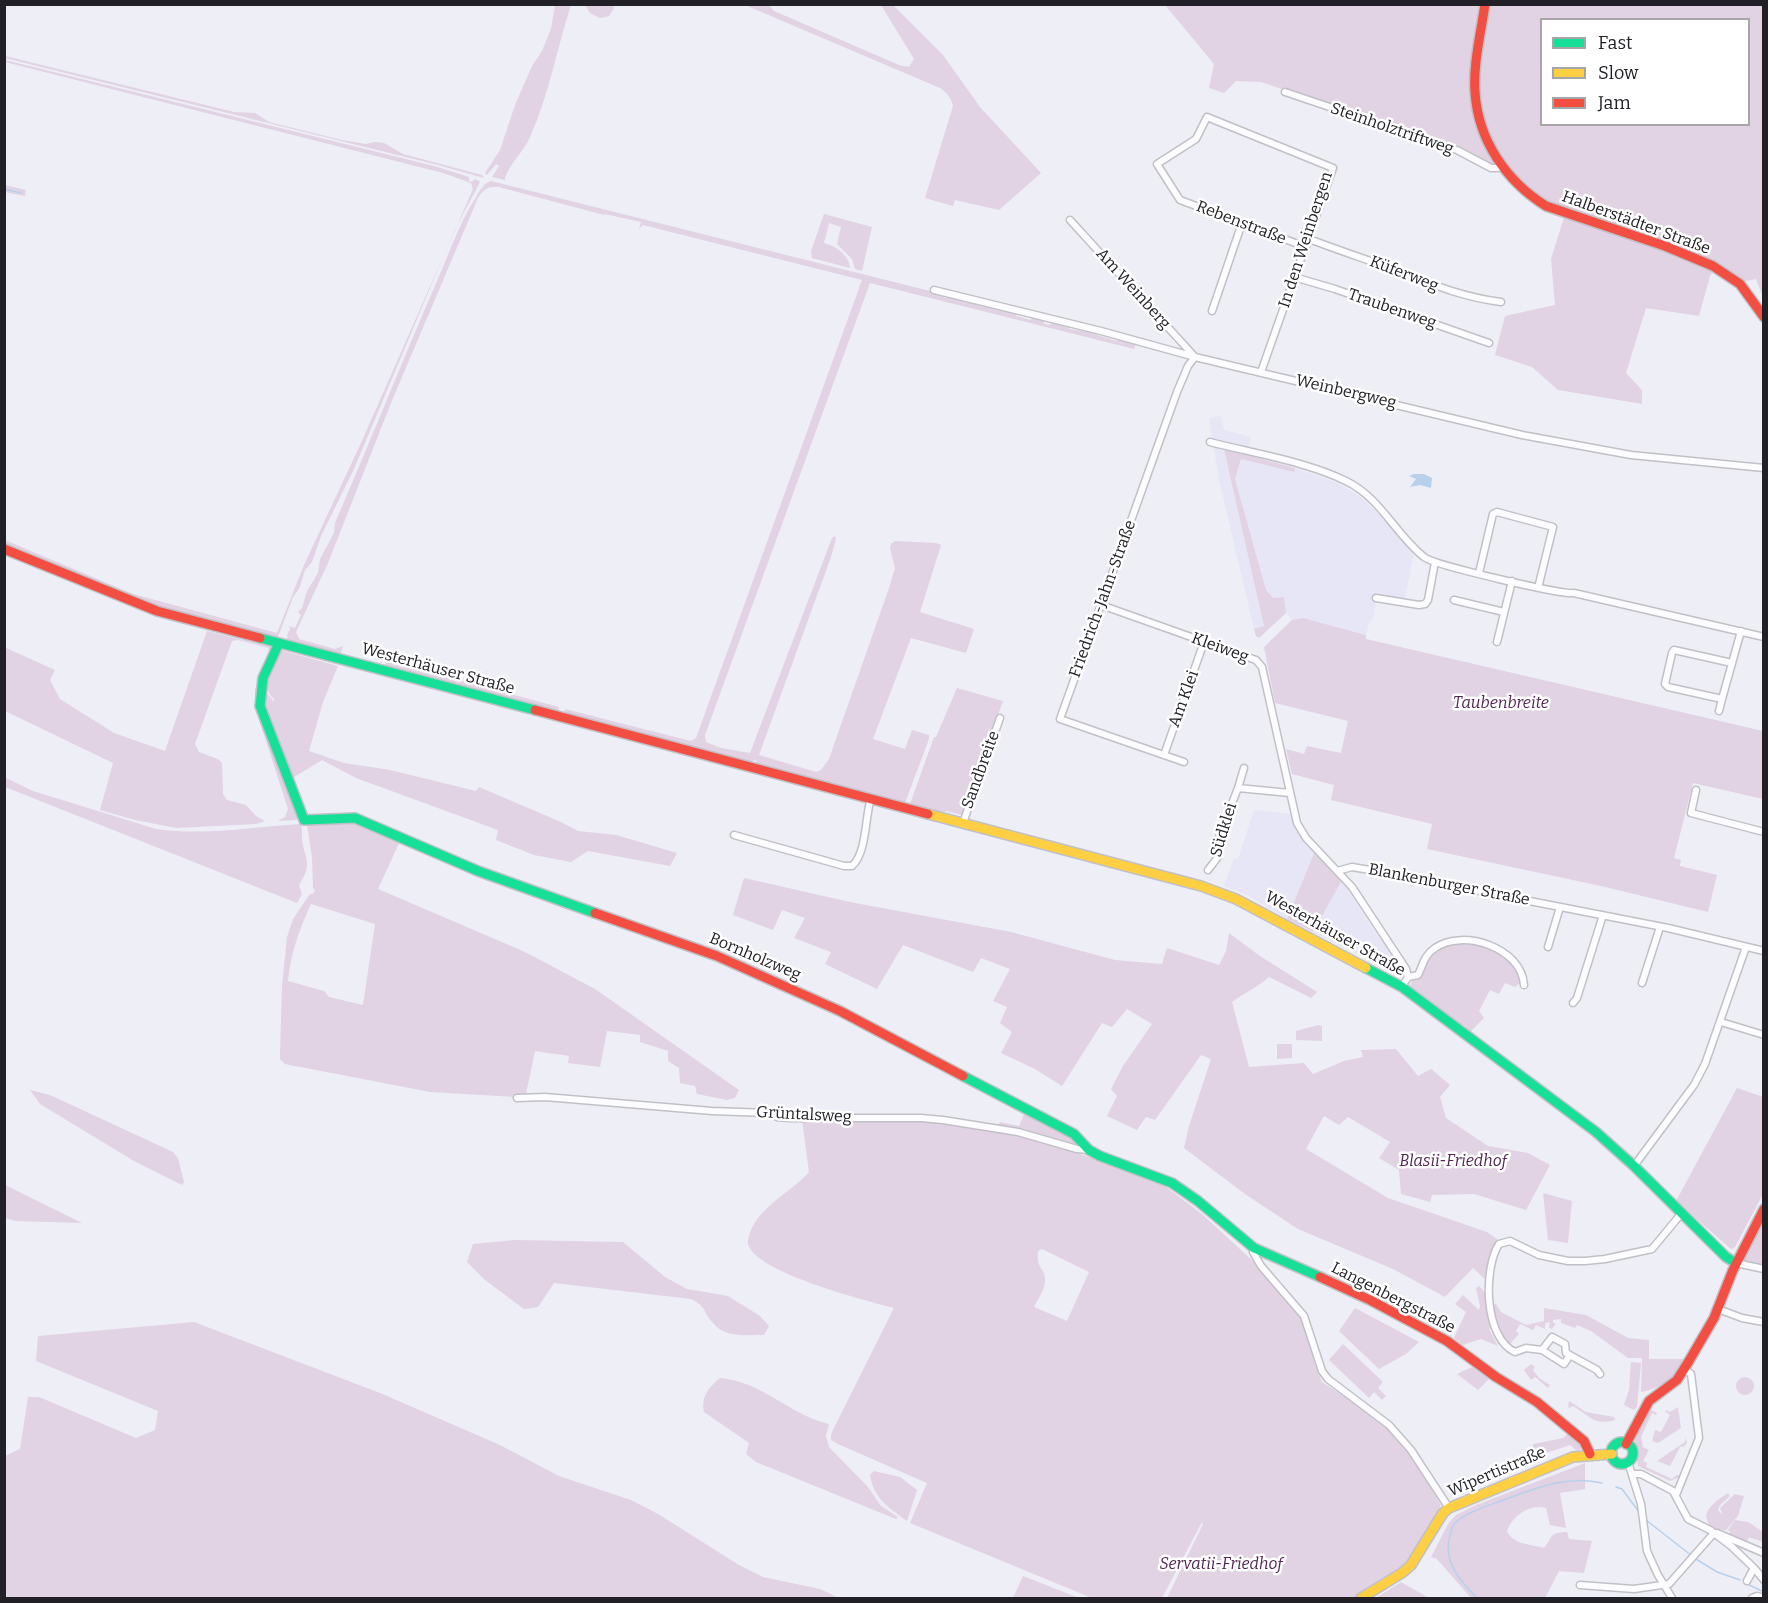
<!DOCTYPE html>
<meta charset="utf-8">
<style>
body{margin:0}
#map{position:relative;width:1768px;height:1603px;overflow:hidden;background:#eeeef6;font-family:Bitter,serif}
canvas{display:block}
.frame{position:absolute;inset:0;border:6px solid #202026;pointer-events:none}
.legend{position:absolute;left:1540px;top:18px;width:210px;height:108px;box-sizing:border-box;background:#fff;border:2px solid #a6a6a8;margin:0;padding:8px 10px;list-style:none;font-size:18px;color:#202026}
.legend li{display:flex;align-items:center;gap:12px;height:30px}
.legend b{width:30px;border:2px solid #a6a6a8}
</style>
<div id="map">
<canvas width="1768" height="1603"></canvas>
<div class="frame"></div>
<ul class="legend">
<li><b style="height:8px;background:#16e098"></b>Fast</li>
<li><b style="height:8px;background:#ffcf43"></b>Slow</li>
<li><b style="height:8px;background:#f24e42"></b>Jam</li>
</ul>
</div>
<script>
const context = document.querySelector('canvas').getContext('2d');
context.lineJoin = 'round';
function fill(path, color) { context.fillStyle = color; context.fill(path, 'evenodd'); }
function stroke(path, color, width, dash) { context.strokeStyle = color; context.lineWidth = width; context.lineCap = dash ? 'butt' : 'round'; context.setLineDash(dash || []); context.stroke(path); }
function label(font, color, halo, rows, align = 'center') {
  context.font = font + ' Bitter,serif'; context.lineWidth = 5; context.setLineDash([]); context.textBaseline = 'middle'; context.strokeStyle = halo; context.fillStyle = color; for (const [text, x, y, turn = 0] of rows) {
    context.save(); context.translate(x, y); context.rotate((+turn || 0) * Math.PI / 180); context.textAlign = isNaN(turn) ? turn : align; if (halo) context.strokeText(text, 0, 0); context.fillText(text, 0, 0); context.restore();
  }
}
const built = new Path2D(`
 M1221,416l3,14 27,7 -5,18 -22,-5 41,176 -11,3 -35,-149 -10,-62z
 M1241,459l53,13 1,-4 43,15 24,15 34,33 18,21 -9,47 -28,-4 -4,25h-3l-4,15 -63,-17 -11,2 -6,-7 -2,-16 -11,1 -7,-8 -31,-111z
 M1254,810l36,4 13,26 12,11 -28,68 -38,-23 -25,-10 10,-28 4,1z
 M1342,880l32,51 27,36v10l-88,-45z`);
const green = new Path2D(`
 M555,5h16c-14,43 -22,90 -41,132 -5,13 -25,32 -25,43l-13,-3 7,-11 -3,-2 -9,11 -2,-2 15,-23 15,-45 17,-39 10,-15 9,-22z
 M585,5h28l1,3 -5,8 -9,2 -10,-5z
 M745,5h24l5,6 125,54 10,2 5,-8 -33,-54h12l50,50 37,52 61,66 -42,37 -44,-10 -2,6 -28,-8 28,-92c-2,-9 -6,-13 -13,-18z
 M1165,5h598v292l-7,-18 -10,2 -28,-18 -8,13 -11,40 -53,-8 -20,65 16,17v14l-84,-14 -26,-23 -37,-12 10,-39 50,-11 -4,-46 15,-48 -35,-17 -31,-34 -8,5 -42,-21 -189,-62 -25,-1 -12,12 -15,-5 5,-24zM1542,20h206v104h-206z
 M5,56l229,56 21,1 14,9 73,18 24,4 9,-2 9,1 19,11 79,21 2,3 -46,-13 -433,-107z
 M5,60l429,106 35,11v4l3,1 3,-3 5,3 -26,49 -100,238 -33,67 -9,26 -7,8 -6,19 -6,8 -15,40 -3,1 -127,-33 -143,-60v-5l128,54 144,39 27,-68 57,-122 112,-254 -2,-6 -28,-10 -438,-111z
 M491,181l439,110 7,2 2,2 7,3 4,-2 25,7 1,2 17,1 24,6 -1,4 15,4 1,-4 12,4v4l6,1 2,-4 17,5v3l19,3 28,9 3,-2 17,4 -2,6 -264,-66 -165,452 1,7 15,6 29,5 82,-215 3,-2 1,3 -5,18 -72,198 57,17 5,-2 8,-11 60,-171 6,-20 -5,-19 1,-5 4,-3 41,2 5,2 -21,67 54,17 -8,24 -55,-15 -38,101 32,10 7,-19 17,5v4l-24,64 -20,-5v-2l-7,1 -122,-32 1,-4 -3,-1 -3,4 -187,-50 1,-5 126,32 5,-3 166,-458 -219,-55 -4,4 2,-7 -36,-8 -1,1 -105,-28c-11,0 -15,1 -21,11l-87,205 -63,160 -32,69 3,7 36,10 8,-3 -3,10 -51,-14c-3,-5 -2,-8 1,-13l-1,-3 6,2 6,-13 -3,-3 4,-4 5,-17 11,-18 2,-14 14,-26 1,-10c34,-78 65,-157 99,-235 14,-31 24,-63 42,-91 4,-7 8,-14 15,-16z
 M5,185l21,5 -1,6 -20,-4z
 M824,214l48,13 -10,44 -7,-2 -3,-10 -15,-15 4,-17 -12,-4 -5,20c12,3 25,12 26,25l-38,-10 -1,-7z
 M1224,449l71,19 -1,4 -53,-13 -6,20 31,111 7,8 11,-1 2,16 -27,25 -3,-2 -2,-7 10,-3z
 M1303,618l63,17v4l397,92v68l-70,-16 -19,75 7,2 -1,6 37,9 -9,37 -107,-26 -174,-37 5,-25 -101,-24 3,-15 -42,-11 -6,-25 18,5 3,-8 34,7 7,-32 -73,-18 -11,-56 28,-27z
 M207,631l66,17 -16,41 42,129 -3,2 -18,1 7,-4 3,-8 -33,-102v-18l16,-36 -3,-5 -30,-8 -6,1 -37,103 4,8 19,7 4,4 1,31 4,6 19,5 10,11 9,5 -9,3 -80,4 -41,-8 -35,-10 13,-47 -108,-52 -1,-64 51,23 -5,10 10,19 54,34 51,18z
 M280,650l58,16 -15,36 -14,49 35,12 46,7 86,21 3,-4 82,35 17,9 38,4 61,18 -7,13 -82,-15 -17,11 -37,-7 -38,-15 2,-10 -142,-52 -34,-18 -31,19 -30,-75 4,-22 1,10 8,10v-3c-15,-12 0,-35 6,-49z
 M387,657l3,5 169,45 -1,6 -96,-25 -5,-3 1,-2 -9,1 -62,-16 -2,-2z
 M957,688l46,13 -41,114 -16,-4 -2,2 -34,-9 24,-67h2z
 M4,777l29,14 123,38c48,7 97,-2 145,-5 1,4 1,9 1,14 2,22 12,24 -3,47l3,9 -5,9 -292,-116z
 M348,819l52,22 -22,48 147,63 70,37 144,101 -4,8 -8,2 -30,-6 -2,-8 -15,-3 -1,-15 -11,-7v-10l-28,-9v-7l-33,-4 -7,36 -32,-4 1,-7 -34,-5 -9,43 -5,-1 -5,4 -86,-5 -145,-28 -5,-5v-5l2,-68 5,-49 6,-18 17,-25h3l2,-4 -2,-2 -1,-31 -5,-32 2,-3zM311,904l64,20 -12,81 -34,-8 -5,-6 -36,-10c3,-29 11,-51 23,-77z
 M1315,851l27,29 -29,52 -26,-13z
 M744,878l106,24 161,30 104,28 47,4 5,-16 52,17 7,-14 3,-18 31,23 57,36 -6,6 -42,-21c-11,10 -25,16 -37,25l17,65 55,-4 9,11 31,-13 19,-4 -2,-7 35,-1 22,27 13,-7 19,16 -10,12 6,21 42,28 40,7 22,12 -24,45 -52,-16 -42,1 -2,7 -29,-8 -2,-24 -20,-12 11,-16 -42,-25 -9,8 -15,-9 -18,33 82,49 99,34 11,8 -8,18 -3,23 -14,-13 -28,29 -52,-28 -95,-40 -53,-35 -61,-46 5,-22 22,-67 -10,-4 -46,65 -9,-3 -9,13 -30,-14 10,-20 -6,-7 12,-23 29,-42 -25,-15 -15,18 -10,-4 -40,63 -27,-17 -34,-16 11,-21 -12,-9 7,-16 -14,-6 17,-32 -29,-11 -8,14 -70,-27 -26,44 -52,-25 6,-12 -37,-14 11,-20 -23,-8 -9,20 -40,-15z
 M1452,943c22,0 52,3 65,25 3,4 3,10 4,14l-6,5 -10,-4 -6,11 -9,-4 -11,21 5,7 -14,14 -4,-4v-2l-2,1 -54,-41 2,-5 7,-4c7,-19 12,-27 33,-34z
 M1318,1025l4,1v15l-26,-1v-9z
 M1277,1044h15v14l-15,1z
 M1737,1088l26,9v97l-28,53 -4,2 -55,-48z
 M30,1090l20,5 123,57 5,6 6,24 -2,3 -48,-24 -94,-57z
 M1025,1112l47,25 6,9 -44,-11v-2l-6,-1 -1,2 -29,-8 2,-4 19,4z
 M802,1120l118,1 77,9 77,22 84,29 44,33 53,49 50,60 10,42 7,17 40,26 35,28 14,17 30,52 -25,46 -20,21 -42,26h-187l36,-74 -1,-2 -40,76h-70l-182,-75 17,-40 -89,-39 -7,-4v-6l63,-126c-23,-6 -151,-38 -146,-68 6,-32 43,-47 61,-68zM1042,1249l47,23 -22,49 -33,-14c5,-10 14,-21 10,-33 -5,-11 -7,-9 -6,-23z
 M5,1185l77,38 -67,-2 -10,-3z
 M1543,1193l29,8 -4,42 -20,-3z
 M1763,1223v44l-21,-4z
 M515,1240l108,2 42,35 22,12 41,7 32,20 9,10 -5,9c-16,0 -40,3 -51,-12 -11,-12 -5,-15 -22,-24l-137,-16 -16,24 -14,2 -39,-29 -18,-18 6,-18z
 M1479,1286l8,9 1,18 5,15 -4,1 9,17 -17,-7 -18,6 -9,-7 12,-26 -11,-8 8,-9 16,15 1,-4 -4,-18z
 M1496,1304l5,8 25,13 18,-4v-13l42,7 42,23 21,2v19h34c-4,18 -24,30 -42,33l1,-34h-14l-37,-27 -14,-6 -2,3 -14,-5v-4l-8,1v3h3l-4,6 -3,-1 1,-6 -5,1v6l-9,-4 -3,5 -13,-6 -4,7 3,3 -10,11 -12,-18 -5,-22z
 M1355,1308l64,34 -13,12 -27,15 -40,-38z
 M194,1322l186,71 120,52 59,31 72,24 27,14 81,51 24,12 57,12 19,9h-834v-142l15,-7 8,-52h11l97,41 19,-8 3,-19 -122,-50 2,-25z
 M1343,1344l40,38 -5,6 8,8 -4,4 -8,-8 -5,6 -40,-38z
 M1631,1362l10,1 -4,44 -3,3 -10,-5 5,-15z
 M1531,1364l4,3 -2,3 6,8 11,7 -2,3 -13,-11 -4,3 -7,-10z
 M1472,1367l17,12 -11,11 -21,-16z
 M1736 1386a9 9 0 1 1 18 0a9 9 0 1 1-18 0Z
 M720,1378c44,4 69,37 109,46l-3,12 3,11 39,40 13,19 17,11 -2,2 -140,-57 -10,-8 3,-11 -45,-31c-3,-15 4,-24 16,-34z
 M1569,1401l17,11 28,5 1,3c-21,6 -25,-4 -42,-14l-5,2z
 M1678,1407l3,21 -23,15 -6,-2 3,-11 6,2 9,-17 -5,-4 1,-1 4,2z
 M1651,1410l6,3 -1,2 -4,-2 -11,24 2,10 6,3 -6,11 4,2 -1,4 26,12 5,-4 5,1 -12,5 -32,-15 -3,-27z
 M1569,1433l11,12v5l-3,1 -7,-6 -33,11 -4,-5v-7l30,-6z
 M1685,1438l2,4 -2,4 -5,1 -10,19 -13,-5 28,-19z
 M1585,1463v26l-25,4 6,35 -16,-3 -4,-17c-16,-5 -34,8 -39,23 6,14 24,13 37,17 10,-12 4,-15 23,-16l2,7 23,2 -8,32 -25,-2 -14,27h-74l-34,-39 -6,-2 17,-33 8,-9 20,-10z
 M874,1471l26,6 17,13 -10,31c-19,-14 -33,-22 -37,-46z
 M1728,1493l2,3 -10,9 -2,5 5,5 -3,-7 15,-14 9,2 -6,20 -12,14 -12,-1c-19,-15 2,-28 14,-36z
 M1735,1520l13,2 15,10v10l-14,-5 -3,5 -17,-7 1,-4 -2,-1z
 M1023,1576l56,22h-66z
 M1401,1582l28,16h-53z`);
const water = new Path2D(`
 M1414,474h10l8,4 -1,10 -11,-3 -10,2 6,-8 -7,-3z`);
const stream = new Path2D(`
 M4,189l17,4
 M1616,1487l6,2 17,23
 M1646,1520l46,36
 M1696,1559l21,13 23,8
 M1747,1584l17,8
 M1477,1598c-17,-17 -35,-37 -27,-63 1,-4 2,-9 5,-12 14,-13 37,-18 54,-25 30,-11 61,-23 93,-15`);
const street = new Path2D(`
 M1285,92l172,58 34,18h7
 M1070,220l125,137
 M1309,239c29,11 59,21 89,32 36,14 64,26 103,31
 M1294,277l41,12 154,54
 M934,290l167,41 94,26 327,78 109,20 133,13
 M1212,311l30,-88
 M1261,372l72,-204 -126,-51 -11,22 -39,25 23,36 126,47
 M1210,442c42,11 98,20 136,39 35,17 49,53 78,76 9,8 138,38 150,36l190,44
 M1479,573l14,-59 4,-2 56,15 -15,61
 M1376,598l43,7 6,-1 3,-4 7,-38
 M1454,600l50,12
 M1101,605l155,55 6,7 35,156 9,15 46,49 54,82 2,8 -6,10
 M1497,642l15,-61
 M1732,663l-58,-13 -2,3 -7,31 3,3 54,12 19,-68
 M1719,711l3,-12
 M1164,755l40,-113
 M1184,762l-124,-43 117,-327 11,-26 7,-9
 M1238,788l6,-20
 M1696,790l-5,23 73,19
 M963,823l37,-105
 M734,835l110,31h8c15,-13 13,-50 19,-68
 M1208,870l10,-13 -2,-12 22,-57 52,5
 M1337,871l15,-4 24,4 292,57 96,23
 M1548,947l12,-40
 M1408,977l10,-2c5,-10 6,-20 17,-27 28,-20 87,0 89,37
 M1642,983l18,-56
 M1573,1003l4,-5 26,-83
 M1721,1022l43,13
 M517,1098l28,-1 167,14 56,2 9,4 13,1h131l22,2 75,12 59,17 11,1
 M1634,1166l60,-81 11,-21 41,-117
 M1254,1248l-1,4 8,14 43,50 18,55 6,8 61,46 22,25 38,58
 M1736,1263l28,6
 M1718,1309l24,9 22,4
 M1542,1350l10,-13 13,7 1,9 31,17 3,4
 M1570,1355l-6,9 -22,-14 -16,-2 -11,4c-31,-14 -32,-83 -16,-108l11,-3 29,14 29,6h17l20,-2 47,-10 29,-35
 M1628,1462l13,42 6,47 11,24 14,23
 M1634,1474h7l32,17 15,28 22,11 21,16 23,22 10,12
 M1676,1495l23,-57 -8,-64 -7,-5
 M1717,1533l47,20
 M1747,1581l7,-13
 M1580,1585l54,4 35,-5 45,-51
 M1752,1598l5,-2 7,2`);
const fast = new Path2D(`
 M260,638l275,72
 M279,643l-16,35 -3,28 44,114 51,-2 123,53 117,42
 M1366,968l36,19 194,145 38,34 92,91 10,6
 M963,1076l111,58 15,16 11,6 72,27 26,18 56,47 66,29
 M1611 1453a11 11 0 1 1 22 0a11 11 0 1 1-22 0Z`);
const slow = new Path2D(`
 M928,814l273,72 35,13 130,69
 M1361,1598l41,-25 9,-8 32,-52 6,-5 124,-51 39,-3`);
const jam = new Path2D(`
 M1485,4c-4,29 -12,59 -10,88 3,48 31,89 71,114l119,40 48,20 27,18 24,33
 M4,549l153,62 103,27
 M535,710l393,104
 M595,913l122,43 123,55 123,65
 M1320,1277l50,23 77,41 49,36 41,25 47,39 6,13
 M1626,1444l23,-43 28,-21 12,-19 25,-43 19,-48 31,-61`);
const streetNames = [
 ["Steinholztriftweg",1392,129,19],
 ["Rebenstraße",1241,223,21],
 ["Halberstädter Straße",1636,223,20],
 ["In den Weinbergen",1306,240,-72],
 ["Küferweg",1404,274,21],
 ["Am Weinberg",1133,289,48],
 ["Traubenweg",1392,309,19],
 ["Weinbergweg",1346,392,13],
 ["Friedrich-Jahn-Straße",1103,599,-70],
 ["Kleiweg",1220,648,20],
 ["Westerhäuser Straße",438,669,15],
 ["Am Klei",1184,699,-70],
 ["Sandbreite",981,770,-70],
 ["Südklei",1224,830,-73],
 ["Blankenburger Straße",1449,885,11],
 ["Westerhäuser Straße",1335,934,29],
 ["Bornholzweg",755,957,23],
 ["Grüntalsweg",804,1115,3],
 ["Langenbergstraße",1393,1298,27],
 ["Wipertistraße",1497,1472,-23]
];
const parkNames = [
 ["Taubenbreite",1501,704],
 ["Blasii-Friedhof",1453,1162],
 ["Servatii-Friedhof",1221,1565]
];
fill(built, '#e6e6f7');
fill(green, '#e1d2e4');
fill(water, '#b7d1ec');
stroke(stream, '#b7d1ec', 1.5);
stroke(street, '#c0c0c6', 9);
stroke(fast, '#c0c0c6', 12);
stroke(slow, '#c0c0c6', 12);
stroke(jam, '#c0c0c6', 12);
stroke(street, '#fcfcfe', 6);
stroke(fast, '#16e098', 9);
stroke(slow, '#ffcf43', 9);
stroke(jam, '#f24e42', 9);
label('16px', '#202026', '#fff', streetNames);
label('italic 16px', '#522552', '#fff', parkNames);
</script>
